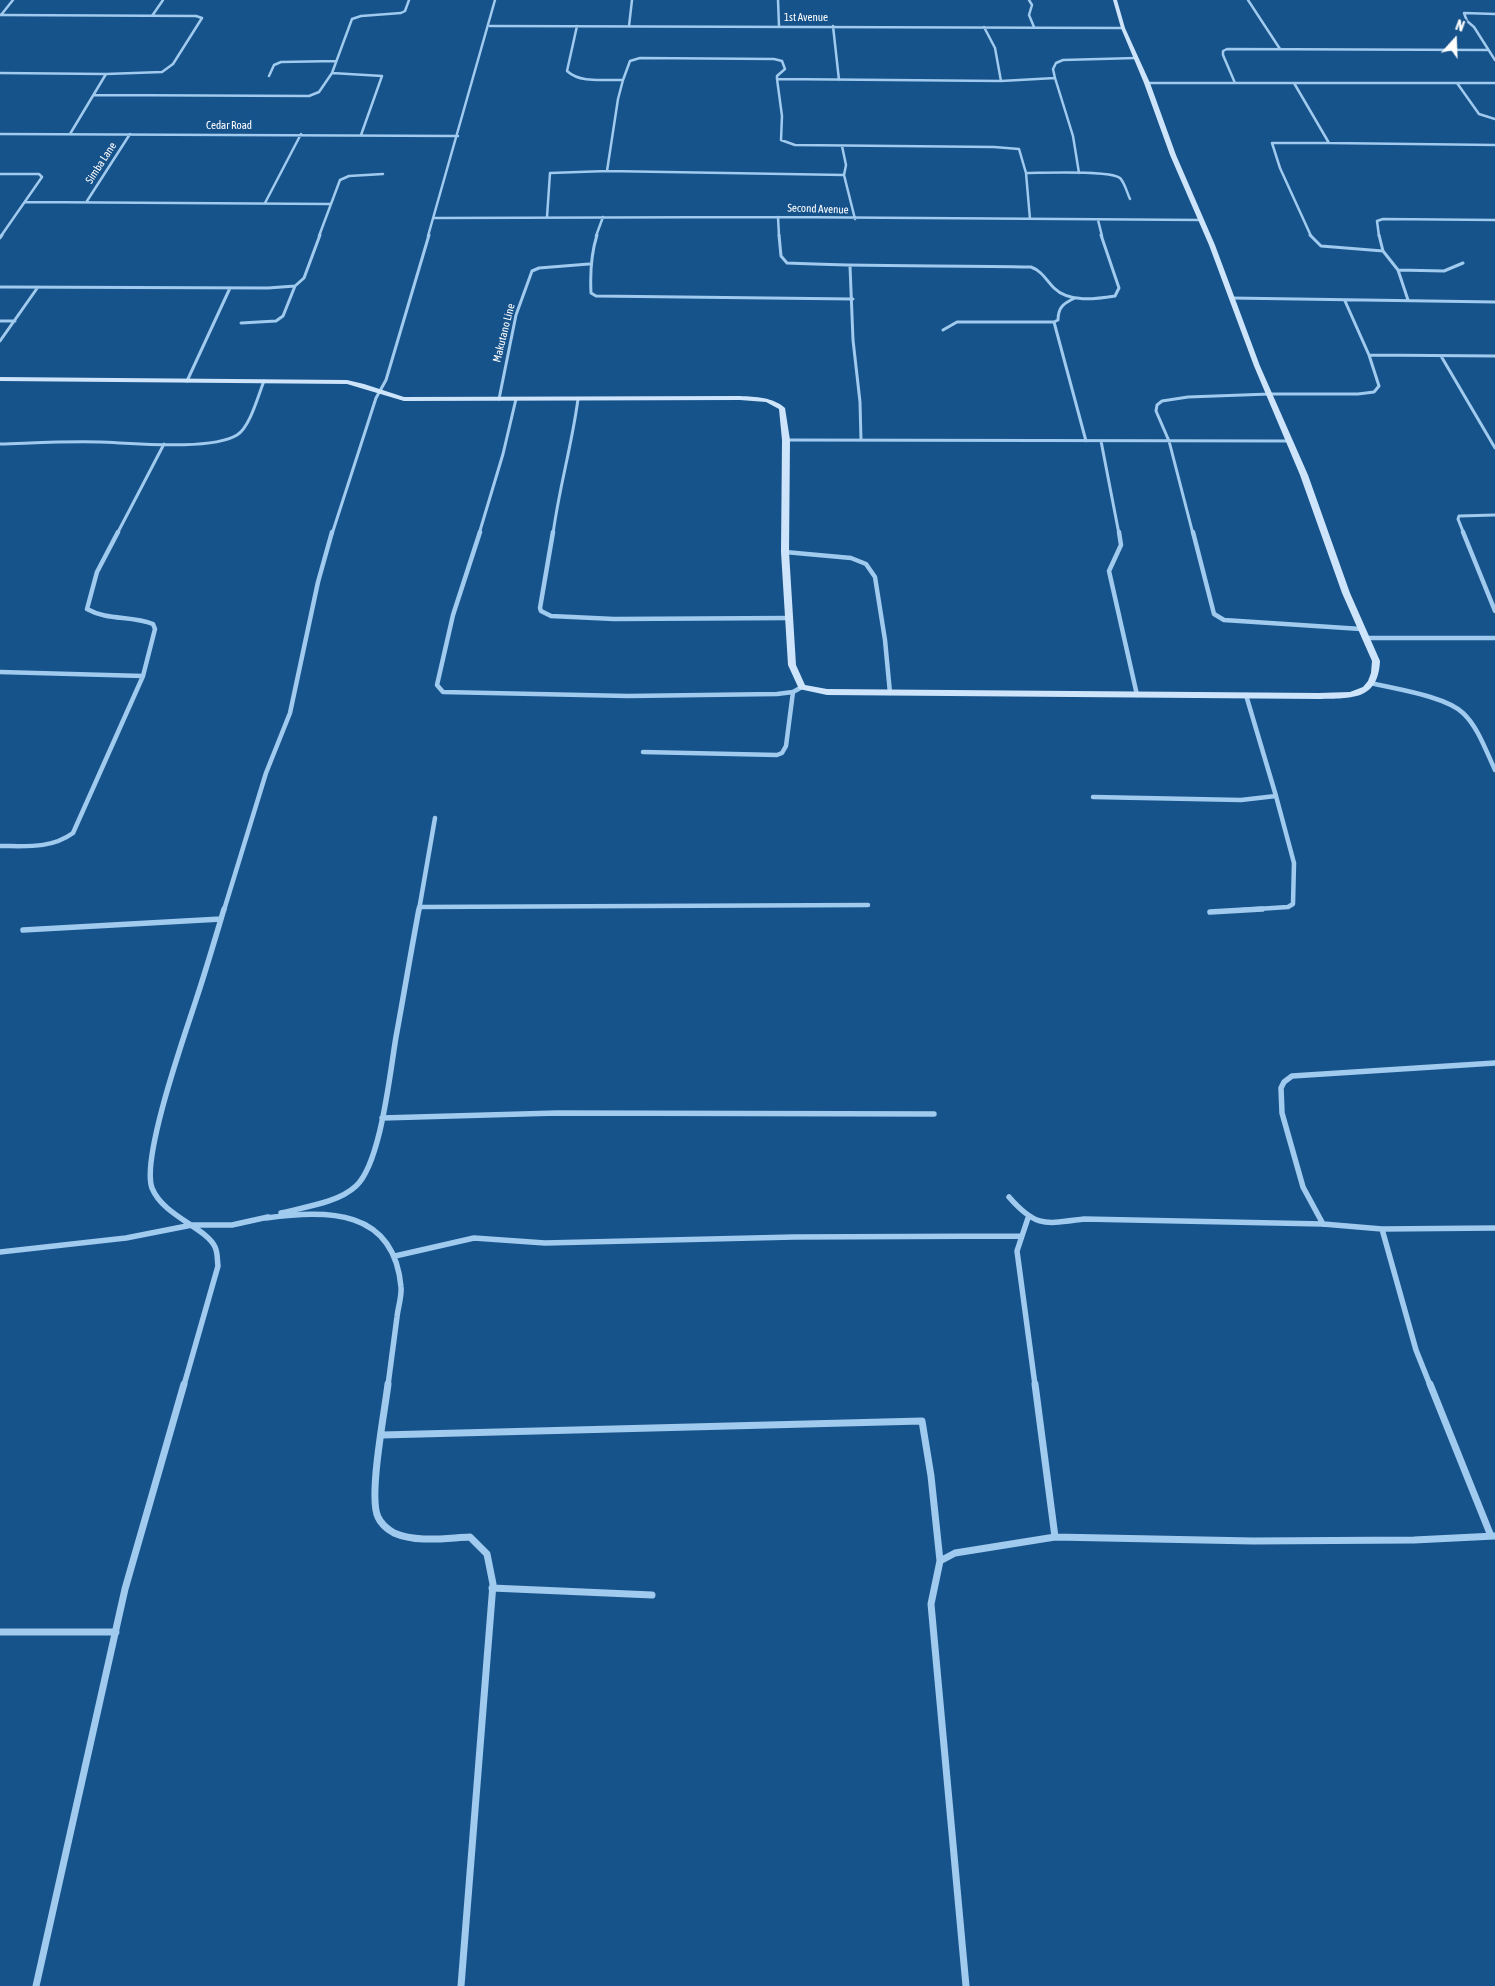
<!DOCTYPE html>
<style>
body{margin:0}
#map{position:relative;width:1495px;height:1986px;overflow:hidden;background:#17538b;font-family:"Asap Condensed",sans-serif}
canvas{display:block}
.north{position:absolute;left:1430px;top:15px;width:50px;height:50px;-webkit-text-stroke:4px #17538b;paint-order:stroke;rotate:20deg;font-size:14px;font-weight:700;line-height:20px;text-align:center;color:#fff}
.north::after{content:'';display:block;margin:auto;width:18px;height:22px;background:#fff;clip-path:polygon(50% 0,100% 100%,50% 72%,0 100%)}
</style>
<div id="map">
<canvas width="1495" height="1986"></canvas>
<div class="north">N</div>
</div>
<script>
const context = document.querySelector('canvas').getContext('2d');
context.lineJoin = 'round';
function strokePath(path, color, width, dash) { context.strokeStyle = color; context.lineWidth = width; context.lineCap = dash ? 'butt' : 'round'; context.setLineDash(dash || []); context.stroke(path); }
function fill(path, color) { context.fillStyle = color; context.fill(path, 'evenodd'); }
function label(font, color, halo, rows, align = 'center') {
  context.font = font + ' "Asap Condensed",sans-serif'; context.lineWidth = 4; context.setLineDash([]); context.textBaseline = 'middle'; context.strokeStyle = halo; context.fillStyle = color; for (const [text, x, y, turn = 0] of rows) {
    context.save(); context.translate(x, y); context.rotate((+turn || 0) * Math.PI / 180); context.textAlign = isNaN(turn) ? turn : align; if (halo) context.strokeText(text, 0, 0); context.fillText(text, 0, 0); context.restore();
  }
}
const streetFar4 = new Path2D(`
 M 778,0 L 779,26
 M 1029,0 L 1032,5 L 1029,15 L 1034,27
 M 1248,0 L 1280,49
 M 1495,14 L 1464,13 L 1467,21 L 1474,27 L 1495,60
 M 0,15 L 196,16 L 202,18 L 173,64 L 162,72 L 106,74 L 0,73
 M 1,15 L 13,0
 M 152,16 L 163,0
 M 490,26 L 1123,28
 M 577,26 L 567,71 C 581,84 605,79 623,80 L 630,61 L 640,58 L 774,59 L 782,61 L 785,69 L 777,76 L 777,79 L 1001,81 L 1055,78 L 1053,69 L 1056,63 L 1063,60 L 1136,58
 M 629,26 L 632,0
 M 833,26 L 839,80
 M 984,27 L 995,48 L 1001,81
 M 269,76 L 274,65 L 281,62 L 336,61
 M 1055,78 L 1073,136 L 1079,173
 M 777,79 L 782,116 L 781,140 L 795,145 L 994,147 L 1019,149 L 1026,173 L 1030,219
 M 1147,83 L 1495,83
 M 1235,83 L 1223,55 L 1223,51 L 1227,49 L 1488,50
 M 1294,83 L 1329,143 L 1495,145
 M 1457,83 L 1479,114 L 1495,119
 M 94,95 L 309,96 L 319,92 L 332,73
 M 0,134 L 458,136
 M 70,134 L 106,74
 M 361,135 L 382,76 L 332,73 L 352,19 L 361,16 L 401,13 L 405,11 L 409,0
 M 842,146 L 846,165 L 844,175
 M 607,171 L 618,99 L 623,80
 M 1026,173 C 1042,173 1110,170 1120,178 C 1125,183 1127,193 1130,199
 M 0,174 L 39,174 L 42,177 L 1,236
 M 87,201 L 130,134
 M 25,202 L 330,204
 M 265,203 L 301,134
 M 547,217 L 550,173 L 607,171 L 844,175 L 855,219
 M 778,217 L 779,236
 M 434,218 L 778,217 L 1202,220
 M 1098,220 L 1102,236
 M 319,236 L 340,180 L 349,176 L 383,174
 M 428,236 L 495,0
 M 596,236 L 603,217
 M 1311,236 L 1280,168 L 1272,143 L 1329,143
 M 1379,236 L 1377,221 L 1383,219 L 1495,220`);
const streetFar3 = new Path2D(`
 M 597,235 C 591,254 590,273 591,293 L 596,296 L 853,299
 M 779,235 L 781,256 L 787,263 C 868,267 950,265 1031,267 C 1042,271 1046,280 1054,288 C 1069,303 1096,299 1115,296 L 1119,288 L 1101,235
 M 1310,235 L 1321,246 L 1383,251
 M 1379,235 L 1383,251 L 1398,270 L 1408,300
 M 0,238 L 2,235
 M 850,266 L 853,340 L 860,402 L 861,440
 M 1398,270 L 1444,271 L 1463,263
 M 0,287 L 268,288 L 295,286
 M 1231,298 L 1495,302
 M 1345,301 L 1369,355 L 1495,356
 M 0,321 L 15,321
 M 1054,322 L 1086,441
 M 241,323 L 276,321 L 283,316 L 295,286 L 304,278 L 320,235
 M 943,330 L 957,322 L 1054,322 L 1058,320 C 1058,307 1064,303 1075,298
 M 0,341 L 38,287
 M 1441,356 L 1495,448
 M 187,381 L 230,288
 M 499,399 L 516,315 L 532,271 L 539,268 L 589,264
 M 786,440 L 1290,441
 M 1101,441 L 1119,534
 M 0,444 C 33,443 67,441 100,442 C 131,443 211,451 237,435 C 250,427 258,396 264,381
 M 117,534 L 164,444
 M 332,534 L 376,398 L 386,380 L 429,235
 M 479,534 L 503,454 L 516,399
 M 553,534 C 559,488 572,445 578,399
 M 1193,534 L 1169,441 L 1156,411 L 1157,405 L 1162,401 L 1188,397 L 1270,394 L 1358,394 L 1374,392 L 1379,386 L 1369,355
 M 1464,534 L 1458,519 L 1459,516 L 1495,515`);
const streetFar2 = new Path2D(`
 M 480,532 L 453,615 L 437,685 L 443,692 L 628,696 L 777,694 L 793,692 L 802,687
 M 553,532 L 540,608 L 541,611 L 551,616 L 614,619 L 789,618
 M 1119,532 L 1121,545 L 1109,571 L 1137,695
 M 1193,532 L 1214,614 L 1224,620 L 1361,629
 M 1463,532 L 1495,611
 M 785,552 L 851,558 L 866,564 L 875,577 L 885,640 L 890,693
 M 1365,638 L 1495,638
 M 0,672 L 143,676
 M 1371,683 C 1395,689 1445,696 1463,713 C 1478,727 1486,751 1495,770
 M 643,752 L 777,755 L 782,753 L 786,746 L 793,692
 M 1093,797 L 1241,800 L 1276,796 L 1246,695
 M 0,846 C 26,846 51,849 73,833 L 143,676 L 155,629 L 153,624 C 131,615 108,621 87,609 L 97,572 L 118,532
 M 419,907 L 868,905
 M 224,910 L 266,773 L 290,713 L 318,582 L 332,532
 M 419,910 L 435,818
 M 1242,910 L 1288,907 L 1293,904 L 1294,863 L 1276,796`);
const streetFar1 = new Path2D(`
 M 1210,912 L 1262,909
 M 23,930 L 221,919
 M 382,1118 L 557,1113 L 934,1114
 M 1009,1197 C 1036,1228 1045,1224 1084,1219 L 1323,1224 L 1382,1229 L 1495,1228
 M 281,1213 C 304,1207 338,1203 356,1186 C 381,1163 390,1072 396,1037 C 404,994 411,951 419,909
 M 266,1218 C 327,1210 394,1208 401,1287 C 402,1296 398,1307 397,1317 C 394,1340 391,1363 388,1385
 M 1028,1218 L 1017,1251 L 1035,1385
 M 1323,1224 L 1303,1187 L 1282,1113 L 1281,1088 L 1284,1082 L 1292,1076 L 1495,1063
 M 1382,1229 L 1416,1350 L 1430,1385
 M 0,1252 L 126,1238 L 192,1225 L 232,1225 L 268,1217
 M 395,1256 L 474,1238 L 545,1243 L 794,1237 L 1021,1236
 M 184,1385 L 218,1266 C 217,1260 218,1253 215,1247 C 207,1228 163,1216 152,1188 C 141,1158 185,1034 196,1000 C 206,970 215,939 224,909`);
const street = new Path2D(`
 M 388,1384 C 385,1410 368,1497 378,1517 C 381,1524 387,1529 394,1533 C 417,1543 446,1538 470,1537 L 487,1554 L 493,1584 L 461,1986
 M 1035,1384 L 1055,1537
 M 1430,1384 L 1491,1536
 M 382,1435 L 922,1421 L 931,1476 L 940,1561 L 931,1604 L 966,1986
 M 940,1561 L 955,1553 L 1055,1537 L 1253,1541 L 1414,1540 L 1495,1536
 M 492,1588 L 652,1595
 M 0,1632 L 116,1632
 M 36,1986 L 125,1589 L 184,1384`);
const secondary = new Path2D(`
 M 1113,0 L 1117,0 L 1125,28 L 1150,83 L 1176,155 L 1215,245 L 1260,366 L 1308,475 L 1350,593 L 1380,661 C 1378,701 1351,698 1319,699 L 827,695 L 799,689 L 788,665 L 781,552 L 782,440 L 779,409 L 766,402 L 740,400 L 404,401 L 347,384 L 0,381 L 0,377 L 347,380 L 364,384 L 404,397 L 740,396 C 756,397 773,397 785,408 L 790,440 L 789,552 L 796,665 L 805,685 L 827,689 L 1319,693 L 1350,692 L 1363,687 L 1368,681 L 1371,673 L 1372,661 L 1342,593 L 1300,475 L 1254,366 L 1209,245 L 1170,155 L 1144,83 L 1121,28 Z`);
const farStreetnames = [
 ["1st Avenue",806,18],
 ["Cedar Road",229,126],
 ["Simba Lane",101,163,-57],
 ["Second Avenue",818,209,2],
 ["Makutano Line",504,333,-76]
];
strokePath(streetFar4, '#a0caee', 2.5);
strokePath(streetFar3, '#a0caee', 3);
strokePath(streetFar2, '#a0caee', 4.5);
strokePath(streetFar1, '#a0caee', 5.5);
strokePath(street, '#a0caee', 7);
fill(secondary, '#cee4fa');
label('11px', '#fff', '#17538b', farStreetnames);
</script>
